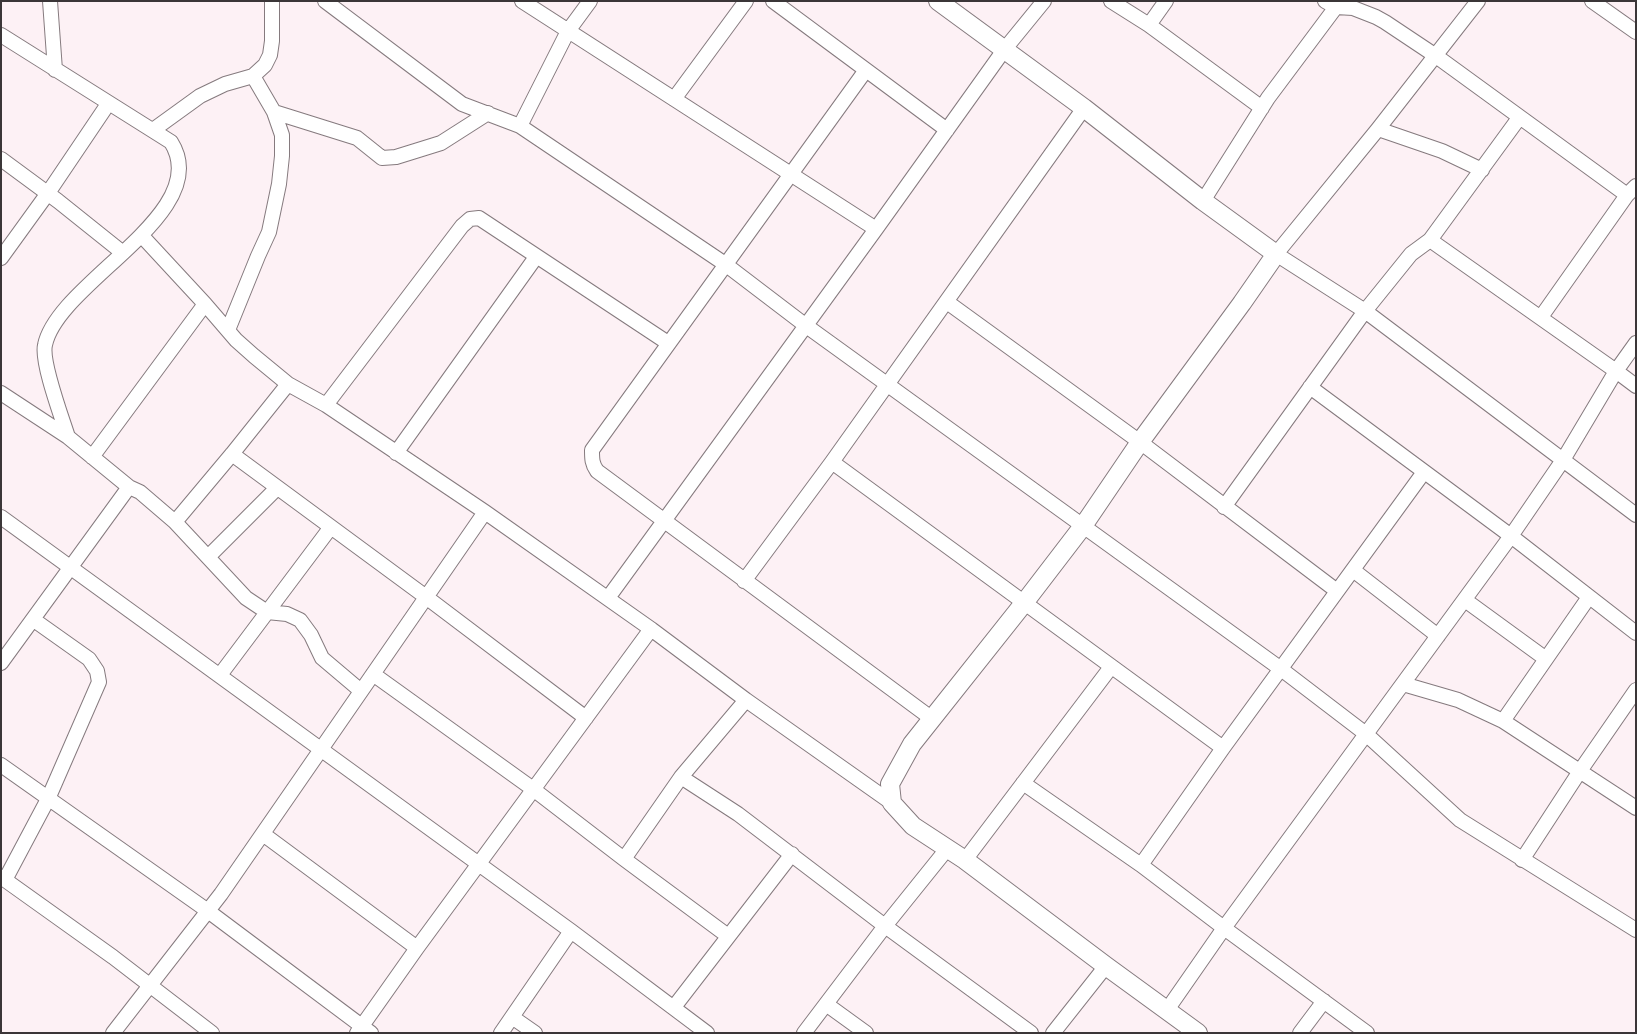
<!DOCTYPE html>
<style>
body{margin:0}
#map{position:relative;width:1637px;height:1034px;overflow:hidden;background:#fdf1f5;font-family:"Source Sans 3",sans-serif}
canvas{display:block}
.frame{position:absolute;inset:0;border:2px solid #3b3638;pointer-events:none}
</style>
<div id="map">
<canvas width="1637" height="1034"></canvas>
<div class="frame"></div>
</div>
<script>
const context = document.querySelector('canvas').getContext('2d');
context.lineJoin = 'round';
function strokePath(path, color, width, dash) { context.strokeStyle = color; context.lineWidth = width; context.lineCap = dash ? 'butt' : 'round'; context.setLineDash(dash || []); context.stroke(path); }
const minor = new Path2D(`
 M 50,1 L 55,70
 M 325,1 L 462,104 L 520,126 L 725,264 L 805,325 L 1281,669 L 1366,734 L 1460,820 L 1636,930
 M 522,1 L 876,229
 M 773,1 L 947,130
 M 1111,1 L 1149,25 L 1262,108
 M 1325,1 L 1336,7
 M 1478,1 L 1378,129 L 1276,254 L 1365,311 L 1636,515
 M 1592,1 L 1636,32
 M 1149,25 L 1166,1
 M 1,35 L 171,142 C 216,213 58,282 45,345 C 41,362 62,418 68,437
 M 866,70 L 592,450 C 592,459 592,464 597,471 L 931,718
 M 674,99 L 746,1
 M 274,112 L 357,138 L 382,158 L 396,157 L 441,143 L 488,113
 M 520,126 L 568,31 L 590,1
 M 1378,129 L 1442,151 L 1482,170
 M 153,130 L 200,96 L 225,84 L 253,76 L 265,65 L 270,55 L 272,41 L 272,1
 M 1,159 L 58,201 L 123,253
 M 1203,201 L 1268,98 L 1336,7 L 1353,8 L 1376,17 L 1385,22 L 1436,56 L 1627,195
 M 142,236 L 205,304 L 236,340 L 254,356 L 288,384 L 326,405 L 485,512 L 651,629 L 746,700 L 892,803
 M 1430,240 L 1616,371 L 1636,343
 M 1,258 L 48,193 L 108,104
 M 947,302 L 1140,442 L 1337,591
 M 1541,317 L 1627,195 L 1636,186
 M 228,330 L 258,256 L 269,232 L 279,184 L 282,156 L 282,135 L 274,112 L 253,76
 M 1310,387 L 1511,536 L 1636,633
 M 1,393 L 68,437 L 129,487 L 140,492 L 175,522 L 246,598 L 267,612 L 287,614 L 300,620 L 311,635 L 322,658 L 361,691
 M 326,405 L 462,226 L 470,219 L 479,218 L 668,343
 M 396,453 L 536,257
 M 232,454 L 426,597 L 586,718
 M 92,457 L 205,304
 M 832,462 L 1223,748
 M 1224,507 L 1365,311 L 1411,254 L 1430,240 L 1519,118
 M 1,517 L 571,931 L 707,1033
 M 175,522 L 232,454 L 288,384
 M 209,556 L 277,488
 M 1353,570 L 1438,636
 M 744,581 L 832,462 L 1084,108
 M 608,598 L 876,229 L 1004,50 L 1044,1
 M 1465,600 L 1546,659
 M 1,663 L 129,487
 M 373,674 L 533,789 L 624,859 L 728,936
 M 220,675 L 331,527
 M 1403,684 L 1458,700 L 1503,721 L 1636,808
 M 1503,721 L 1589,597
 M 1,765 L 208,911 L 371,1033
 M 681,777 L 738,814 L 885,926 L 1031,1033
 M 1023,783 L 1141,865 L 1224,928 L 1367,1033
 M 263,834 L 417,948
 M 624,859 L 681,777 L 746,700
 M 965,860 L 1111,667
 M 1522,860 L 1580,771 L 1636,690
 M 1141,865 L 1223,748 L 1424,472
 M 1,877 L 113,957 L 212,1033
 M 5,880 L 48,799 L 99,682 L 97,671 L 89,659 L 34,620
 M 826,1004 L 866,1033
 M 674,1007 L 792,854
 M 1167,1010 L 1224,928 L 1511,536 L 1563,460 L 1616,371 L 1636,386
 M 512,1017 L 535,1033
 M 113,1033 L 221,894 L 485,512
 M 357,1033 L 417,948 L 651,629
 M 501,1033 L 571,931
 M 804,1033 L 885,926 L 947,849
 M 1053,1033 L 1106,966
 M 1300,1033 L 1324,1001`);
const tertiary = new Path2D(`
 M 938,1 L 1084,108 L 1203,201 L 1276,254 L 1242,303 L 1140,442 L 1083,526 L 1024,603 L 912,744 L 890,784 L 892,803 L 913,826 L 965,860 L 1106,966 L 1198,1033`);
strokePath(minor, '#857a7e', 16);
strokePath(tertiary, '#857a7e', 20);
strokePath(minor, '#fff', 14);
strokePath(tertiary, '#fff', 18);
</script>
